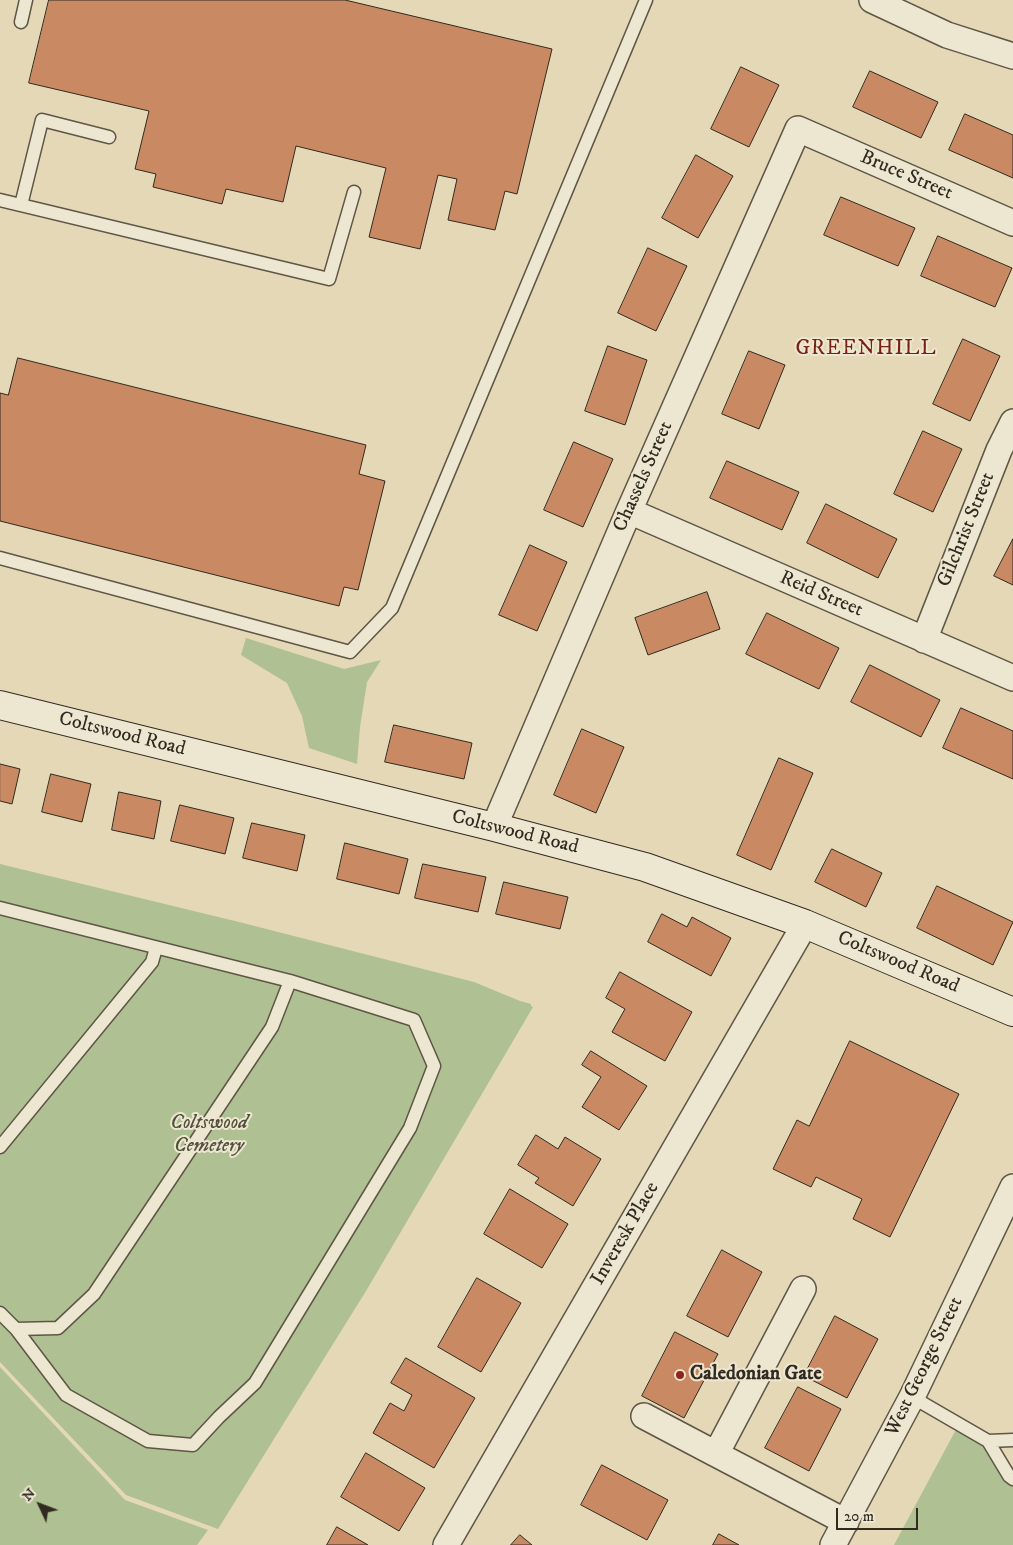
<!DOCTYPE html>
<style>
body{margin:0}
#map{position:relative;width:1013px;height:1545px;overflow:hidden;background:#e4d8b6;font-family:"IM FELL DW Pica",serif}
canvas{display:block}
.north{position:absolute;left:15px;top:1480px;width:50px;height:50px;-webkit-text-stroke:4px #ede6d0;paint-order:stroke;rotate:313deg;font-size:14px;font-weight:700;line-height:20px;text-align:center;color:#322a20}
.north::after{content:'';display:block;margin:auto;width:18px;height:22px;background:#322a20;clip-path:polygon(50% 0,100% 100%,50% 72%,0 100%)}
.scale{position:absolute;left:836px;top:1508px;width:82px;height:22px;box-sizing:border-box;border:2px solid #322a20;border-top:0;padding-left:6px;font-size:15px;line-height:18px;white-space:nowrap;color:#322a20;-webkit-text-stroke:4px #ede6d0;paint-order:stroke}
</style>
<div id="map">
<canvas width="1013" height="1545"></canvas>
<div class="north">N</div>
<div class="scale">20 m</div>
</div>
<script>
const context = document.querySelector('canvas').getContext('2d');
context.lineJoin = 'round';
function fill(path, color) { context.fillStyle = color; context.fill(path, 'evenodd'); }
function strokePath(path, color, width, dash) { context.strokeStyle = color; context.lineWidth = width; context.lineCap = dash ? 'butt' : 'round'; context.setLineDash(dash || []); context.stroke(path); }
function label(font, color, halo, rows, align = 'center') {
  context.font = font + ' "IM FELL DW Pica",serif'; context.lineWidth = 4; context.setLineDash([]); context.textBaseline = 'middle'; context.strokeStyle = halo; context.fillStyle = color; for (const [text, x, y, turn = 0] of rows) {
    context.save(); context.translate(x, y); context.rotate((+turn || 0) * Math.PI / 180); context.textAlign = isNaN(turn) ? turn : align; if (halo) context.strokeText(text, 0, 0); context.fillText(text, 0, 0); context.restore();
  }
}
const green = new Path2D(`
 M 246,638 L 344,669 L 381,660 L 367,682 L 360,727 L 357,764 L 309,748 L 302,716 L 287,683 L 241,655 Z
 M 0,864 L 239,922 L 474,982 L 520,1001 L 531,1004 L 531,1006 L 533,1007 L 366,1291 L 218,1529 L 126,1495 L 0,1362 Z
 M 0,1367 L 125,1500 L 208,1530 L 197,1545 L 0,1545 Z
 M 959,1424 L 988,1441 L 1009,1476 L 1013,1469 L 1013,1545 L 894,1545 Z`);
const building = new Path2D(`
 M 49,0 L 345,0 L 552,49 L 517,194 L 505,191 L 495,230 L 448,220 L 457,179 L 438,175 L 420,249 L 369,237 L 386,168 L 296,146 L 283,202 L 226,189 L 222,204 L 153,187 L 156,174 L 135,169 L 149,111 L 29,83 Z
 M 741,67 L 779,85 L 749,147 L 711,129 Z
 M 870,71 L 938,102 L 921,138 L 853,107 Z
 M 965,114 L 1013,135 L 1013,178 L 949,150 Z
 M 696,155 L 733,176 L 698,238 L 662,218 Z
 M 841,197 L 915,228 L 898,266 L 824,235 Z
 M 938,236 L 1012,268 L 995,307 L 921,276 Z
 M 648,248 L 687,266 L 656,331 L 618,313 Z
 M 963,339 L 1000,356 L 970,421 L 933,404 Z
 M 608,346 L 647,360 L 625,425 L 585,411 Z
 M 749,351 L 785,365 L 759,429 L 722,414 Z
 M 18,358 L 366,445 L 359,474 L 385,481 L 358,590 L 344,587 L 339,606 L 0,521 L 0,393 L 8,395 Z
 M 923,431 L 962,449 L 933,512 L 894,494 Z
 M 574,442 L 613,459 L 583,527 L 544,510 Z
 M 727,461 L 799,492 L 782,530 L 710,498 Z
 M 826,504 L 897,539 L 878,578 L 807,543 Z
 M 1013,539 L 1013,585 L 994,576 Z
 M 530,545 L 567,562 L 537,631 L 499,615 Z
 M 707,592 L 720,629 L 648,655 L 635,618 Z
 M 767,613 L 839,648 L 819,689 L 746,654 Z
 M 870,665 L 940,700 L 921,737 L 851,702 Z
 M 961,708 L 1013,731 L 1013,779 L 943,748 Z
 M 394,725 L 472,743 L 464,779 L 385,762 Z
 M 582,729 L 624,747 L 596,813 L 554,795 Z
 M 779,758 L 813,773 L 771,870 L 737,855 Z
 M 0,764 L 20,769 L 12,804 L 0,801 Z
 M 51,774 L 91,784 L 82,822 L 42,812 Z
 M 119,792 L 161,801 L 154,839 L 112,830 Z
 M 180,805 L 234,818 L 225,854 L 171,841 Z
 M 252,823 L 305,835 L 297,871 L 243,858 Z
 M 345,843 L 408,859 L 399,894 L 337,879 Z
 M 832,849 L 882,873 L 866,907 L 815,882 Z
 M 423,864 L 486,877 L 478,912 L 415,898 Z
 M 504,882 L 568,897 L 560,929 L 496,914 Z
 M 937,886 L 1013,922 L 993,965 L 917,928 Z
 M 662,914 L 687,927 L 692,917 L 731,938 L 711,976 L 648,942 Z
 M 620,972 L 692,1012 L 665,1061 L 612,1032 L 625,1009 L 606,998 Z
 M 850,1041 L 959,1094 L 890,1237 L 853,1219 L 862,1199 L 816,1177 L 811,1187 L 773,1169 L 797,1120 L 809,1126 Z
 M 591,1051 L 647,1086 L 619,1130 L 582,1107 L 601,1077 L 582,1065 Z
 M 536,1135 L 558,1149 L 565,1137 L 601,1159 L 573,1206 L 535,1183 L 539,1178 L 518,1165 Z
 M 510,1189 L 568,1224 L 542,1268 L 484,1234 Z
 M 722,1250 L 762,1272 L 728,1337 L 687,1316 Z
 M 477,1278 L 521,1303 L 481,1372 L 438,1347 Z
 M 835,1316 L 878,1339 L 847,1398 L 804,1376 Z
 M 675,1332 L 718,1354 L 684,1418 L 642,1396 Z
 M 406,1358 L 475,1398 L 434,1468 L 373,1433 L 390,1403 L 404,1411 L 412,1395 L 391,1383 Z
 M 798,1387 L 841,1409 L 809,1471 L 765,1448 Z
 M 366,1453 L 425,1488 L 399,1531 L 341,1497 Z
 M 602,1465 L 668,1500 L 647,1540 L 581,1505 Z
 M 337,1527 L 368,1545 L 327,1545 Z
 M 719,1534 L 739,1545 L 713,1545 Z
 M 520,1535 L 532,1545 L 511,1545 Z`);
const lane = new Path2D(`
 M 21,22 L 26,0
 M 0,200 L 329,279 L 354,192
 M 21,205 L 42,120 L 109,137
 M 0,558 L 350,652 L 392,608 L 646,0
 M 0,908 L 290,981 L 272,1027 L 94,1294 L 58,1328 L 16,1329 L 0,1313
 M 0,1147 L 152,962 L 156,948
 M 16,1329 L 66,1395 L 148,1441 L 193,1445 L 219,1417 L 255,1383 L 410,1128 L 434,1066 L 414,1020 L 290,981
 M 912,1397 L 988,1441 L 1009,1476 L 1013,1479
 M 988,1441 L 1013,1440`);
const street = new Path2D(`
 M 872,0 L 947,35 L 1013,56
 M 629,511 L 1013,678
 M 924,640 L 999,450 L 1013,422
 M 494,827 L 629,511 L 798,129 L 1013,223
 M 803,1289 L 716,1454 L 846,1522
 M 644,1416 L 716,1454
 M 446,1545 L 805,924
 M 833,1545 L 912,1397 L 1013,1187`);
const secondary = new Path2D(`
 M 0,705 L 494,827 L 645,867 L 805,924 L 1013,1012`);
const markers = [
 [680,1375,5,"#8f2418"]
];
const streetNames = [
 ["Bruce Street",906,176,23],
 ["Chassels Street",644,477,-66],
 ["Gilchrist Street",967,530,-68],
 ["Reid Street",821,595,23],
 ["Coltswood Road",122,735,14],
 ["Coltswood Road",515,833,14],
 ["Coltswood Road",898,963,23],
 ["Inveresk Place",626,1234,-60],
 ["West George Street",925,1367,-64]
];
const parkNames = [
 ["Coltswood",209,1124],
 ["Cemetery",209,1147]
];
const poiNames = [
 ["Caledonian Gate",690,1375]
];
const neighbourhoodNames = [
 ["GREENHILL",866,350]
];
fill(green, '#afc092');
fill(building, '#c98963');
strokePath(building, '#322a20', 1);
strokePath(lane, '#5e5646', 15);
strokePath(street, '#5e5646', 28);
strokePath(secondary, '#322a20', 30);
strokePath(lane, '#ede6d0', 12);
strokePath(street, '#ede6d0', 25);
strokePath(secondary, '#ede6d0', 28);
for (const [x, y, r, color] of markers) { const dot = new Path2D(); dot.arc(x, y, r, 0, 2 * Math.PI); context.fillStyle = color; context.fill(dot); strokePath(dot, '#ede6d0', 2); }
label('20px', '#322a20', '#ede6d0', streetNames);
label('italic 20px', '#51503c', '#ede6d0', parkNames);
label('bold 20px', '#322a20', '#ede6d0', poiNames, 'left');
context.letterSpacing = '1px';
label('21px', '#7a1f14', '#ede6d0', neighbourhoodNames);
context.letterSpacing = '0px';
</script>
